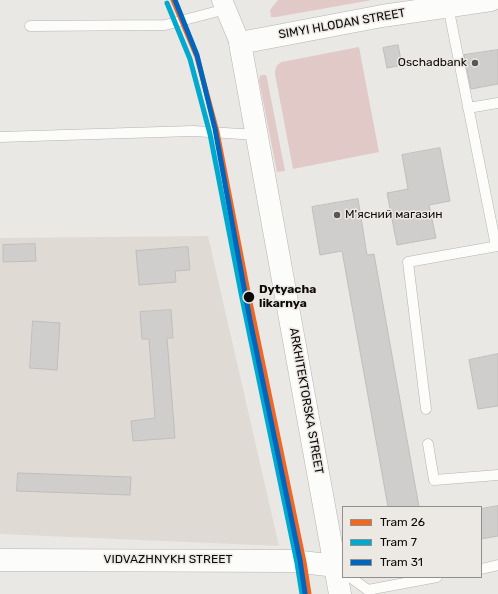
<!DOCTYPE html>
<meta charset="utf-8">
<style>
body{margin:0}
#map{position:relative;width:498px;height:594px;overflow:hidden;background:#eae8e5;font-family:Rubik,sans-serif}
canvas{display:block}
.legend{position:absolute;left:342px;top:506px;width:140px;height:72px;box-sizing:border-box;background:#ece8e3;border:1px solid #92908c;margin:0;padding:5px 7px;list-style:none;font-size:12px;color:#0c0b0a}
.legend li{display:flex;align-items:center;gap:8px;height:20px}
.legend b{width:20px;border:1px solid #92908c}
</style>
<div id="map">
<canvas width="498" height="594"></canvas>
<ul class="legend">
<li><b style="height:5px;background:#f26522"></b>Tram 26</li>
<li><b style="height:5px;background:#00a9ce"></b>Tram 7</li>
<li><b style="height:5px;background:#0065bd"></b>Tram 31</li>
</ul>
</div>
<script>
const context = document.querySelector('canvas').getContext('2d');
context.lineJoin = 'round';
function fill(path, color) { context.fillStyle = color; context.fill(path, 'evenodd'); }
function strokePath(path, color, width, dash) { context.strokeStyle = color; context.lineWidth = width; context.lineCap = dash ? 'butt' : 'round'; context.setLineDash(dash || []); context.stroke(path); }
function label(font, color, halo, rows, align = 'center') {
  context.font = font + ' Rubik,sans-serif'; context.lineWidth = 3; context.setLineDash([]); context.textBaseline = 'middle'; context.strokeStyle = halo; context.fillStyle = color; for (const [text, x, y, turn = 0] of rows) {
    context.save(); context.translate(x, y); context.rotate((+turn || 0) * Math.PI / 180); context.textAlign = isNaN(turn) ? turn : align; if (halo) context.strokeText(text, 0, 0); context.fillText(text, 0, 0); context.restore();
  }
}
const built = new Path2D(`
 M 208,236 L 279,546 L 0,534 L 0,238 Z`);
const green = new Path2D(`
 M 278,0 L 372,0 L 276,17 L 271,17 L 270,10 Z
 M 359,47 L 379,152 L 293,169 L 275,74 C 275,68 277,64 282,62 Z
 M 262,75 L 266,75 L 267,78 L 285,171 L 277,172 L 259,80 L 260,76 Z`);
const building = new Path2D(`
 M 398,45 L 402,65 L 387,68 L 383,48 Z
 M 498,50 L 498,84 L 471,89 L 464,55 Z
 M 440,148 L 450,201 L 429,205 L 436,238 L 397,245 L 387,193 L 408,189 L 402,155 Z
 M 358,199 L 367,255 L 374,254 L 419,507 L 388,507 L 342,251 L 320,255 L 312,207 Z
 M 35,244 L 36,261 L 3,262 L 3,245 Z
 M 188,247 L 190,270 L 175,271 L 176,282 L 139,285 L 136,251 Z
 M 171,310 L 173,338 L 167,338 L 175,438 L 133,441 L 131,421 L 155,418 L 149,339 L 142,339 L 140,312 Z
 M 33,321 L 60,323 L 57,370 L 30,368 Z
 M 498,354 L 498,406 L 478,409 L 469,360 Z
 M 18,473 L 131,477 L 130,495 L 17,491 Z
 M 498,506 L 498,536 L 481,539 L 481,509 Z`);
const service = new Path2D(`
 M 448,6 L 496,246
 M 30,26 L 165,25 L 226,9
 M 468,108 L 498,103
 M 0,137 L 193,131 L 257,135
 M 426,409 L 408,262 L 498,246
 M 428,444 L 434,480 L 498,475
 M 481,569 L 498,565
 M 350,577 L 368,590 L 437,577`);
const minor = new Path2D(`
 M 222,0 L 240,43`);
const tertiary = new Path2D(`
 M 0,560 L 293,561 L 336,566
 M 340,594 L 240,43 L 382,16 L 491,0`);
const tram1 = new Path2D(`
 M 173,0 L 197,57 L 217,132 L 249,297 L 304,562 L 309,594`);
const tram2 = new Path2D(`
 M 167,3 L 190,59 L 210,134 L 242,298 L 297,563 L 302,594`);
const tram3 = new Path2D(`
 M 175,0 L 197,55 L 215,129 L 250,320 L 300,560 L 305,593`);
const markers = [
 [475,63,4,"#5a5857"],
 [337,215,4,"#5a5857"],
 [249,297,6,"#0c0b0a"]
];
const streetNames = [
 ["SIMYI HLODAN STREET",342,24,-10],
 ["ARKHITEKTORSKA STREET",306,401,80],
 ["VIDVAZHNYKH STREET",168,560]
];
const poiNames = [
 ["Oschadbank",467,63],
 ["М'ясний магазин",345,215,"left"]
];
const stopNames = [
 ["Dytyacha",259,290],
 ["likarnya",259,304]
];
fill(built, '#e0dad4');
fill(green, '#e0c9c7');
fill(building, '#cfcecc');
strokePath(building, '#c0bebc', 1);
strokePath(service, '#b5b3b1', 11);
strokePath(minor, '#b5b3b1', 21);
strokePath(tertiary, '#b5b3b1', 23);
strokePath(service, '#fcfcfb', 10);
strokePath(minor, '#fcfcfb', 20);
strokePath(tertiary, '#fcfcfb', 22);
strokePath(tram1, '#f26522', 5);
strokePath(tram2, '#00a9ce', 5);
strokePath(tram3, '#0065bd', 5);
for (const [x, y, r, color] of markers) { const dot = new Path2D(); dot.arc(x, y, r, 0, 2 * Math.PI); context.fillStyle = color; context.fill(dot); strokePath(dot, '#ece8e3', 1.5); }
label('12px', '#0c0b0a', '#ece8e3', streetNames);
label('12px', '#0c0b0a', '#ece8e3', poiNames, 'right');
label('bold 12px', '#0c0b0a', '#ece8e3', stopNames, 'left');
</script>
